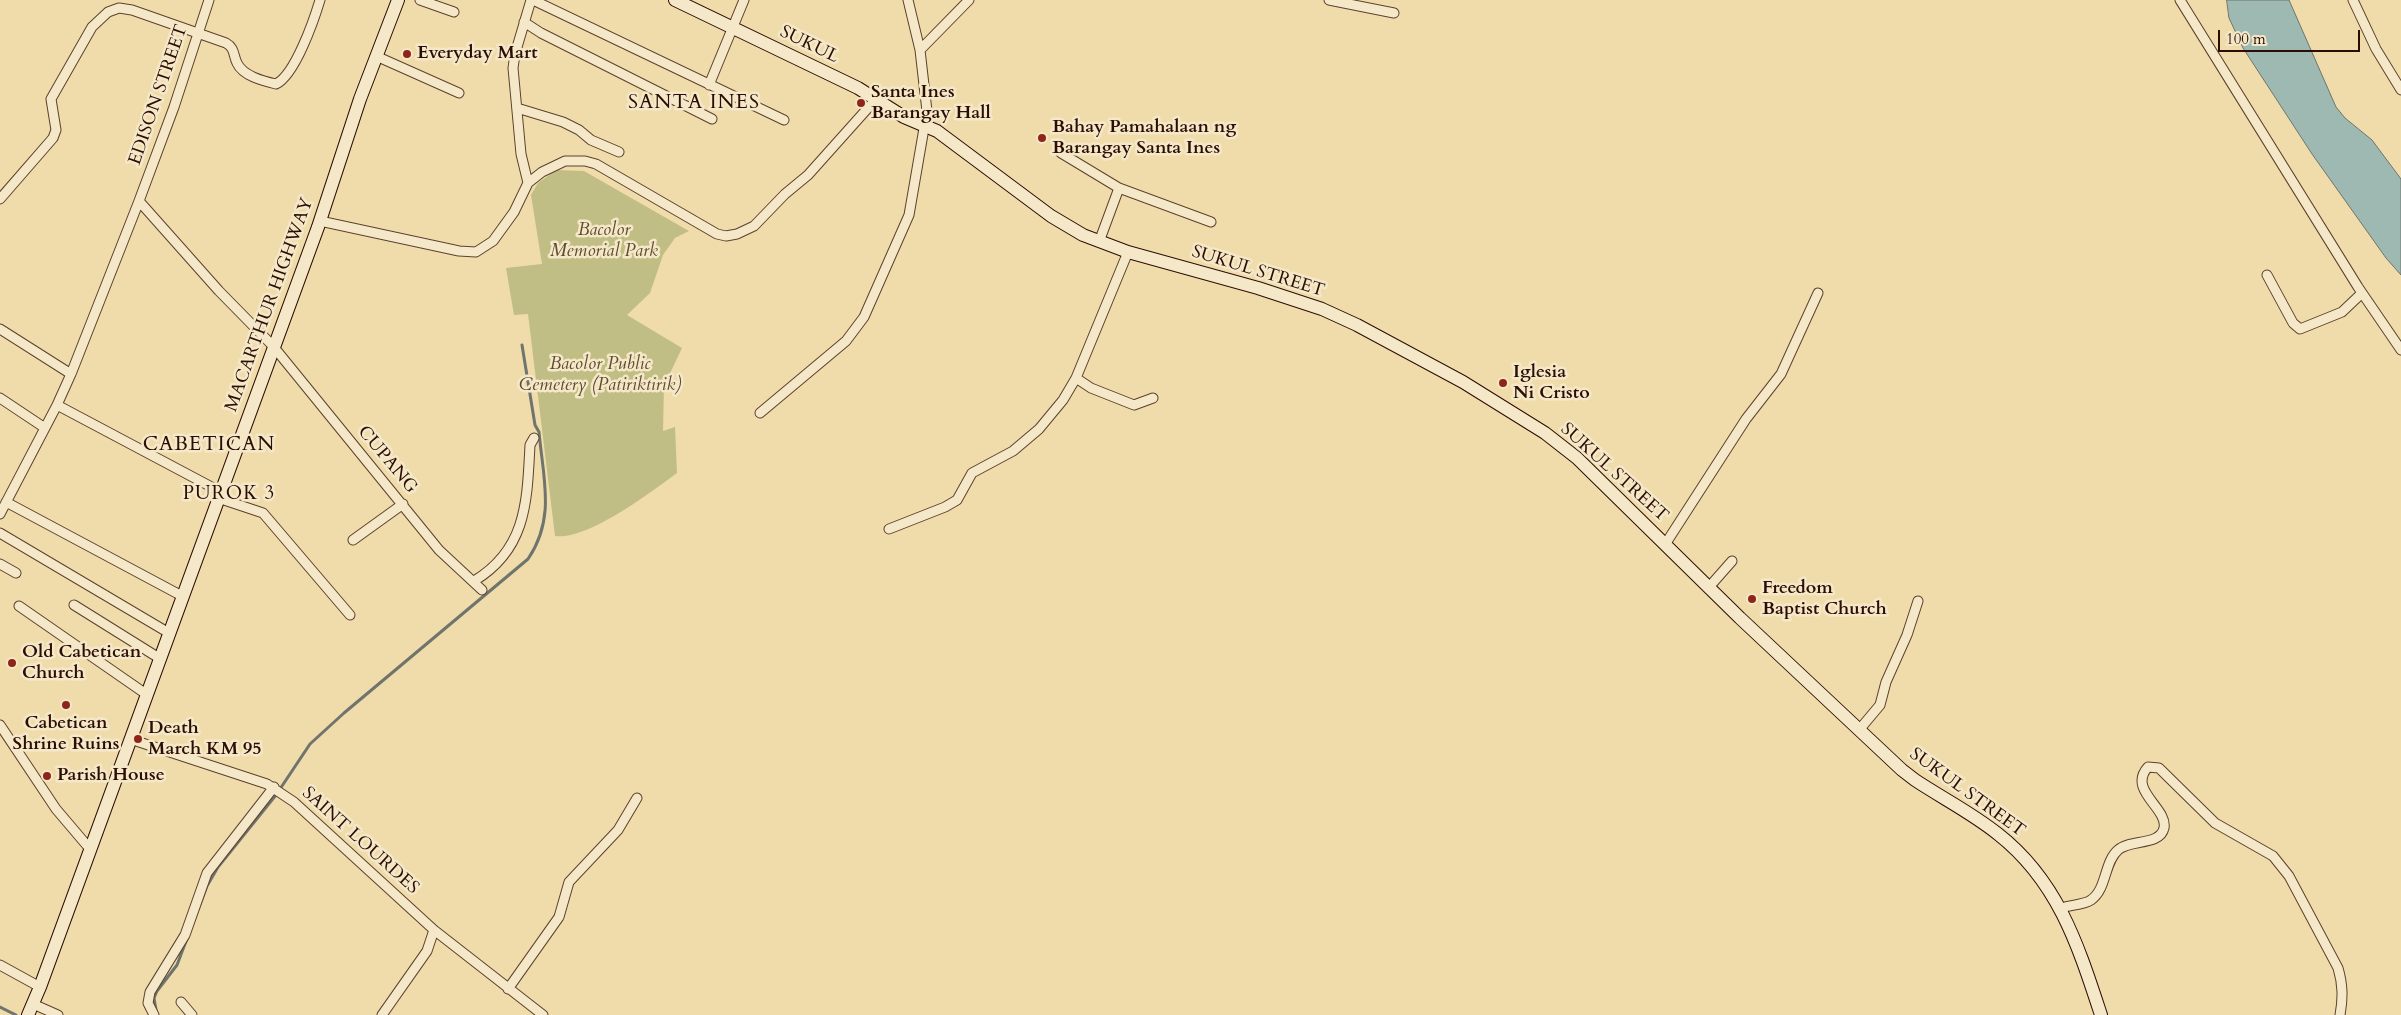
<!DOCTYPE html>
<style>
body{margin:0}
#map{position:relative;width:2401px;height:1015px;overflow:hidden;background:#f0dcab;font-family:Cardo,serif}
canvas{display:block}
.scale{position:absolute;left:2218px;top:30px;width:142px;height:22px;box-sizing:border-box;border:2px solid #2b0d03;border-top:0;padding-left:6px;font-size:15px;line-height:18px;white-space:nowrap;color:#2b0d03;-webkit-text-stroke:4px #f5e8c8;paint-order:stroke}
</style>
<div id="map">
<canvas width="2401" height="1015"></canvas>
<div class="scale">100 m</div>
</div>
<script>
const context = document.querySelector('canvas').getContext('2d');
context.lineJoin = 'round';
function fill(path, color) { context.fillStyle = color; context.fill(path, 'evenodd'); }
function strokePath(path, color, width, dash) { context.strokeStyle = color; context.lineWidth = width; context.lineCap = dash ? 'butt' : 'round'; context.setLineDash(dash || []); context.stroke(path); }
function label(font, color, halo, rows, align = 'center') {
  context.font = font + ' Cardo,serif'; context.lineWidth = 5; context.setLineDash([]); context.textBaseline = 'middle'; context.strokeStyle = halo; context.fillStyle = color; for (const [text, x, y, turn = 0] of rows) {
    context.save(); context.translate(x, y); context.rotate((+turn || 0) * Math.PI / 180); context.textAlign = isNaN(turn) ? turn : align; if (halo) context.strokeText(text, 0, 0); context.fillText(text, 0, 0); context.restore();
  }
}
const green = new Path2D(`
 M 556,170 L 584,171 L 689,231 L 675,238 L 663,255 L 650,293 L 627,315 L 682,348 L 664,386 L 663,431 L 675,427 L 677,473 C 651,492 587,541 555,536 L 528,314 L 514,315 L 506,268 L 542,264 L 531,195 L 538,183 Z`);
const water = new Path2D(`
 M 2227,0 L 2289,0 L 2336,107 L 2345,118 L 2372,140 L 2401,179 L 2401,275 L 2386,258 L 2312,154 L 2243,48 L 2229,18 Z`);
const stream = new Path2D(`
 M 0,1007 L 16,1015
 M 156,1010 L 154,998 L 157,991 L 177,965 L 207,886 L 218,867 L 276,795 L 310,744 L 344,713 L 528,559 C 556,518 543,478 539,432 L 535,425 L 522,345`);
const street = new Path2D(`
 M 420,0 L 454,12
 M 533,0 L 784,120
 M 1329,0 L 1394,13
 M 2180,0 L 2358,287 L 2401,350
 M 2353,0 L 2376,49 L 2401,90
 M 524,22 L 541,33 L 712,119
 M 920,50 L 969,0
 M 376,56 L 459,93
 M 709,85 L 744,0
 M 517,108 L 563,122 L 579,130 L 591,140 L 619,152
 M 1061,153 L 1119,188 L 1211,222
 M 528,183 L 521,154 L 513,68 L 515,54 L 531,0
 M 0,199 L 53,138 L 56,130 L 51,99 L 92,27 L 108,12 L 119,8 L 132,10 L 226,43 C 235,48 233,55 237,63 C 243,76 263,81 276,84 C 295,75 314,20 320,0
 M 139,201 L 219,291 L 273,346 L 439,550 L 482,590
 M 320,221 L 459,251 L 476,252 L 493,241 L 514,212 L 528,183 L 542,172 L 565,161 L 585,161 L 596,164 L 717,234 L 726,236 L 737,234 L 754,226 L 785,194 L 808,175 L 876,99
 M 1099,242 L 1119,188
 M 2267,275 L 2293,323 L 2300,329 L 2342,312 L 2362,293
 M 0,329 L 71,374
 M 1076,378 L 1091,388 L 1134,405 L 1153,398
 M 0,398 L 45,428
 M 57,405 L 221,492
 M 760,413 L 846,341 L 864,317 L 909,215 L 927,111 L 920,50 L 908,0
 M 218,498 L 263,513 L 350,615
 M 6,502 L 182,596
 M 0,514 L 57,405 L 71,374 L 139,201 L 174,107 L 209,0
 M 889,529 L 945,507 L 957,500 L 972,473 L 1013,451 L 1039,429 L 1063,400 L 1076,378 L 1128,252
 M 0,533 L 169,633
 M 353,540 L 403,504
 M 1666,543 L 1746,419 L 1781,374 L 1818,293
 M 0,564 L 16,573
 M 474,581 C 527,549 527,501 530,445 L 534,438
 M 1710,586 L 1732,561
 M 74,605 L 159,658
 M 19,606 L 146,694
 M 0,725 L 56,809 L 90,849
 M 1859,730 L 1880,705 L 1886,682 L 1907,635 L 1918,601
 M 130,739 L 267,784 L 294,802 L 434,930 L 543,1015
 M 2061,908 C 2069,905 2084,905 2091,900 C 2107,889 2104,862 2118,850 C 2130,839 2160,846 2164,828 C 2168,808 2127,790 2148,767 L 2159,768 L 2215,823 L 2273,856 L 2289,876 L 2338,968 C 2343,985 2343,998 2340,1015
 M 0,965 L 40,987
 M 508,989 L 559,917 L 569,882 L 618,830 L 637,798
 M 181,1002 L 192,1015
 M 33,1004 L 58,1015
 M 154,1015 L 148,1003 L 150,992 L 185,935 L 207,873 L 274,787
 M 382,1015 L 427,951 L 434,930`);
const secondary = new Path2D(`
 M 675,0 L 858,88 L 904,117 L 937,131 L 1051,216 L 1083,235 L 1128,252 L 1258,288 L 1322,309 L 1357,325 L 1463,382 L 1545,433 L 1577,458 L 1740,618 L 1902,770 L 1915,780 C 1942,798 1972,813 1998,834 C 2058,881 2078,945 2101,1015
 M 28,1015 L 40,987 L 318,227 L 360,99 L 398,0`);
const markers = [
 [407,54,5,"#8f2418"],
 [861,103,5,"#8f2418"],
 [1042,138,5,"#8f2418"],
 [1503,383,5,"#8f2418"],
 [1752,599,5,"#8f2418"],
 [12,663,5,"#8f2418"],
 [66,705,5,"#8f2418"],
 [138,739,5,"#8f2418"],
 [47,776,5,"#8f2418"]
];
const streetNames = [
 ["SUKUL",809,45,26],
 ["EDISON STREET",159,95,-71],
 ["SUKUL STREET",1258,272,17],
 ["MACARTHUR HIGHWAY",270,305,-70],
 ["CUPANG",387,460,50],
 ["SUKUL STREET",1614,473,42],
 ["SUKUL STREET",1967,793,36],
 ["SAINT LOURDES",360,841,42]
];
const poiNames = [
 ["Everyday Mart",417,54],
 ["Santa Ines",871,93],
 ["Barangay Hall",871,114],
 ["Bahay Pamahalaan ng",1052,128],
 ["Barangay Santa Ines",1052,149],
 ["Iglesia",1513,373],
 ["Ni Cristo",1513,394],
 ["Freedom",1762,589],
 ["Baptist Church",1762,610],
 ["Old Cabetican",22,653],
 ["Church",22,674],
 ["Cabetican",66,724,"center"],
 ["Shrine Ruins",66,745,"center"],
 ["Death",148,729],
 ["March KM 95",148,750],
 ["Parish House",57,776]
];
const parkNames = [
 ["Bacolor",604,231],
 ["Memorial Park",604,252],
 ["Bacolor Public",600,365],
 ["Cemetery (Patiriktirik)",600,386]
];
const neighbourhoodNames = [
 ["PUROK 3",229,495]
];
const quarterNames = [
 ["SANTA INES",694,103],
 ["CABETICAN",209,445]
];
fill(green, '#c0be84');
fill(water, '#9db9b2');
strokePath(water, '#6f746c', 1);
strokePath(stream, '#6f746c', 3);
strokePath(street, '#5c412d', 11);
strokePath(secondary, '#2b0d03', 14);
strokePath(street, '#f5e8c8', 9);
strokePath(secondary, '#f5e8c8', 12);
for (const [x, y, r, color] of markers) { const dot = new Path2D(); dot.arc(x, y, r, 0, 2 * Math.PI); context.fillStyle = color; context.fill(dot); strokePath(dot, '#f5e8c8', 2); }
label('18px', '#2b0d03', '#f5e8c8', streetNames);
label('bold 18px', '#2b0d03', '#f5e8c8', poiNames, 'left');
label('italic 18px', '#5f4b30', '#f5e8c8', parkNames);
context.letterSpacing = '1px';
label('19px', '#2b0d03', '#f5e8c8', neighbourhoodNames);
context.letterSpacing = '0px';
context.letterSpacing = '1px';
label('20px', '#2b0d03', '#f5e8c8', quarterNames);
context.letterSpacing = '0px';
</script>
